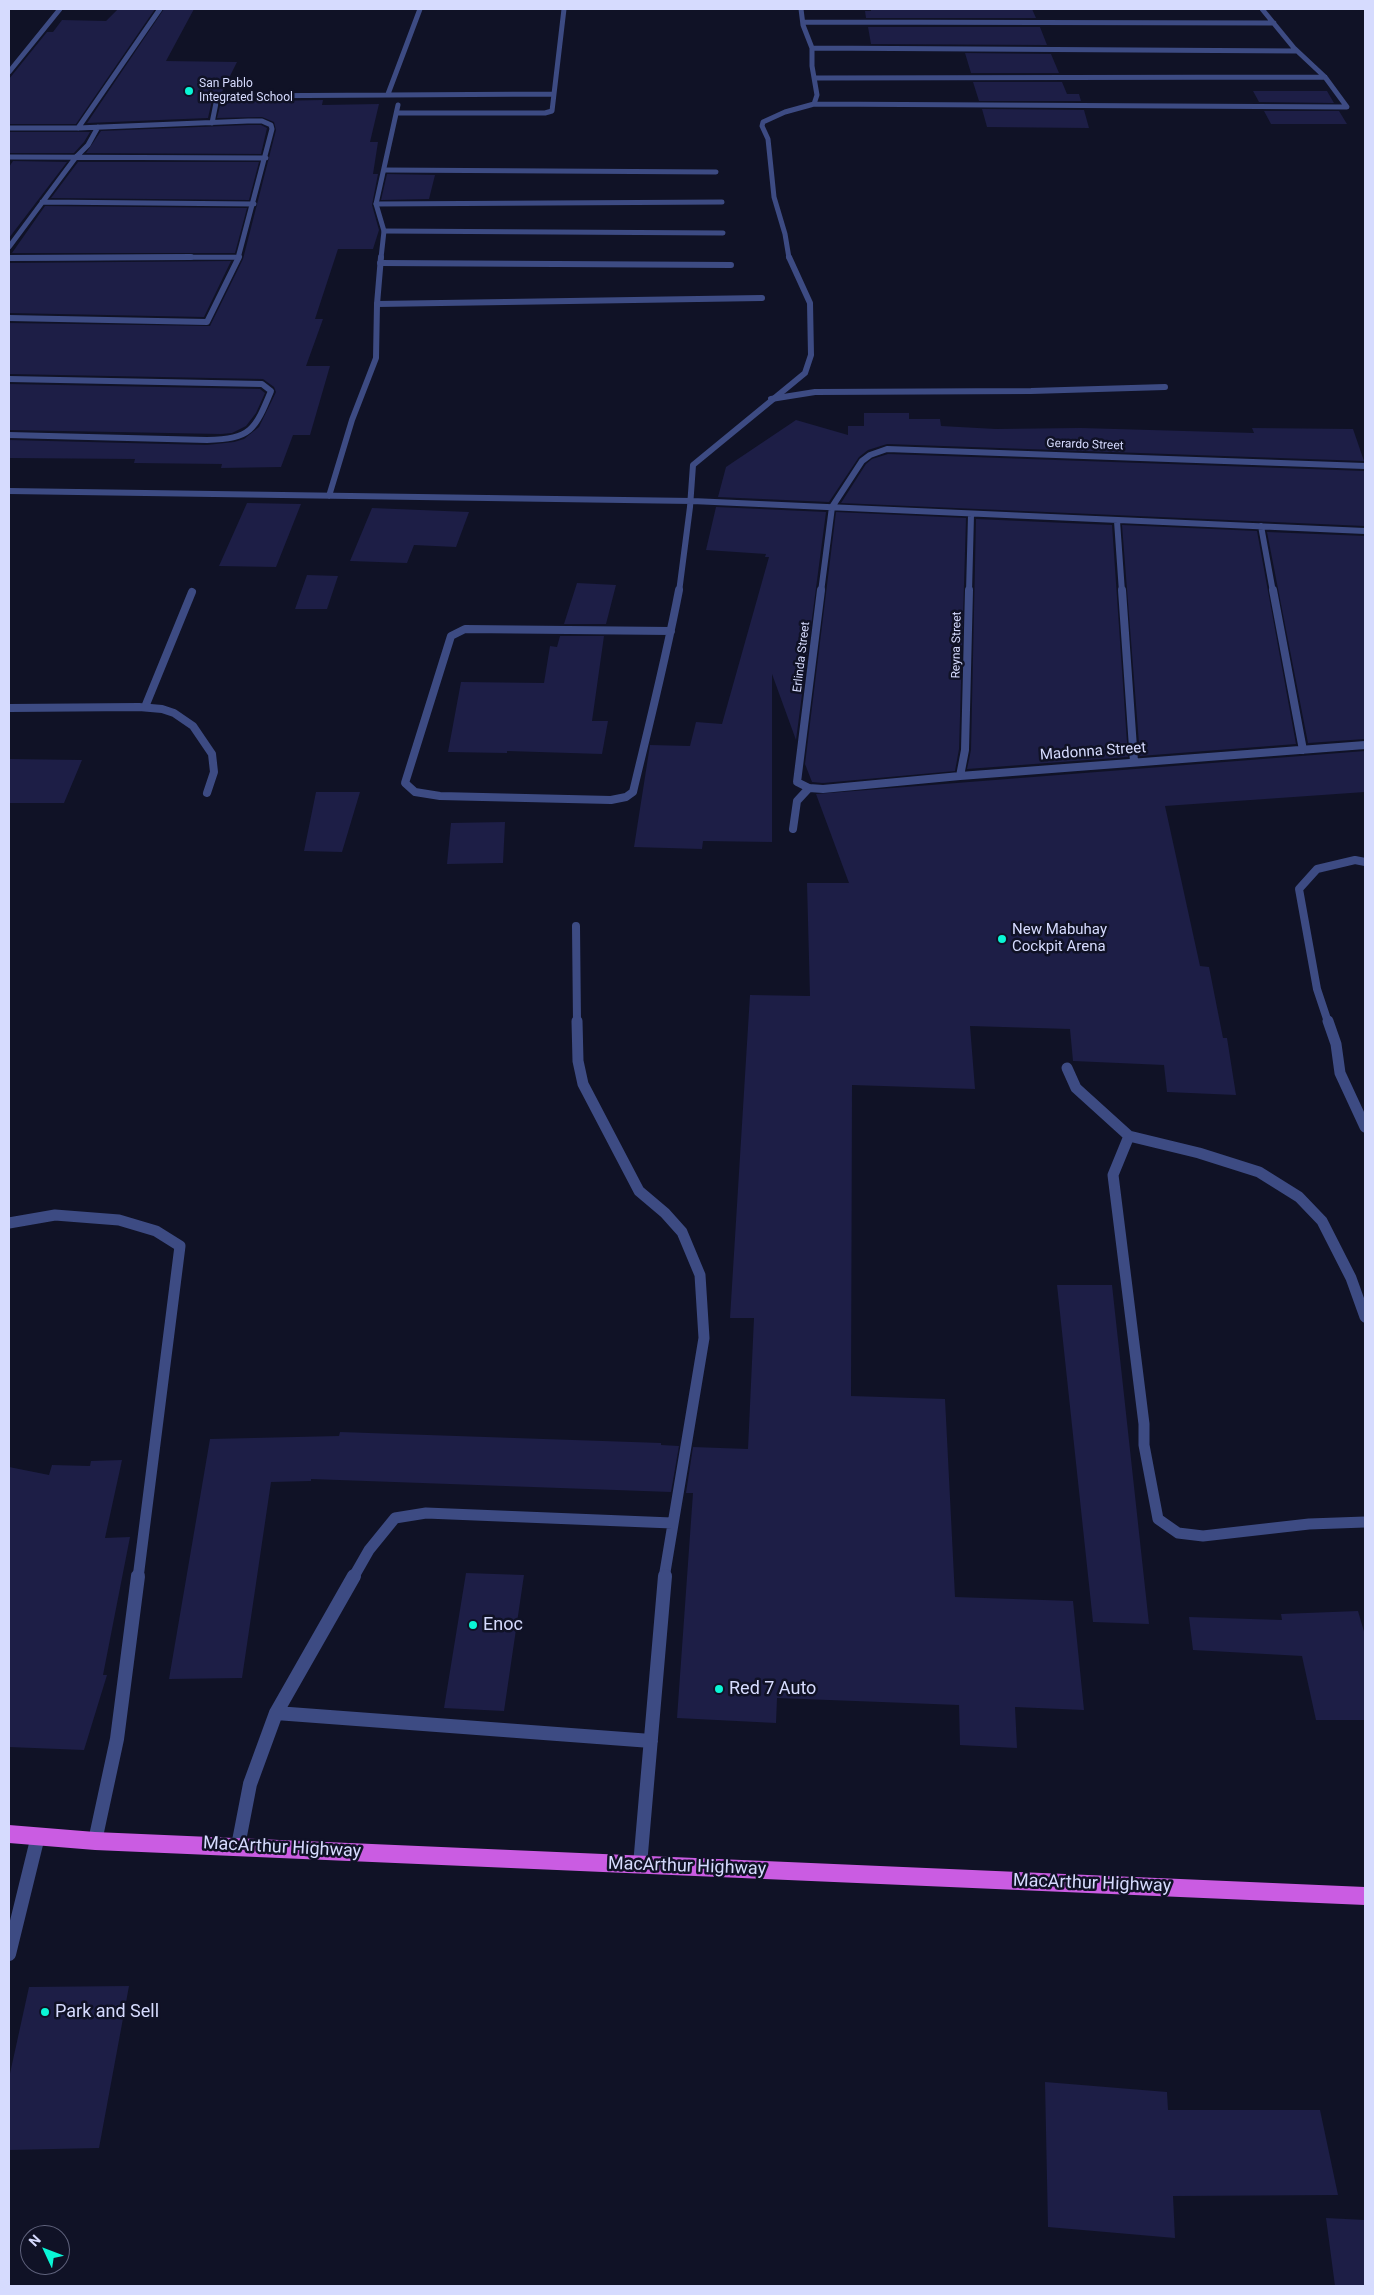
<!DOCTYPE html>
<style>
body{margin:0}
#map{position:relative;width:1374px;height:2295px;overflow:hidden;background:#101226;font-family:Roboto,sans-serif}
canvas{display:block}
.frame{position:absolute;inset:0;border:10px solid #d6dbfe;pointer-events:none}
.north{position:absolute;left:20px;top:2225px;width:50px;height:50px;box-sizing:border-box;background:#101226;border:1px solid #5f627c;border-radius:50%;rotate:313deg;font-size:14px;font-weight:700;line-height:20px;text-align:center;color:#d6dbfe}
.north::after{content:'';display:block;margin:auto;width:18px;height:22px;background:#0af6d6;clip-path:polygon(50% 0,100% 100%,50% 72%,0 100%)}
</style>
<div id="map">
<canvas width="1374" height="2295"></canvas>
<div class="frame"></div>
<div class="north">N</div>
</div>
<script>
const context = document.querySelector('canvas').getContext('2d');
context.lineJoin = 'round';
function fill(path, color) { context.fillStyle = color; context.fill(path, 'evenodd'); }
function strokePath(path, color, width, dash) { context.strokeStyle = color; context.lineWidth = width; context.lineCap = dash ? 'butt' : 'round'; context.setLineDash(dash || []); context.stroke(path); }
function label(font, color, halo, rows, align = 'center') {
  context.font = font + ' Roboto,sans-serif'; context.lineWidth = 5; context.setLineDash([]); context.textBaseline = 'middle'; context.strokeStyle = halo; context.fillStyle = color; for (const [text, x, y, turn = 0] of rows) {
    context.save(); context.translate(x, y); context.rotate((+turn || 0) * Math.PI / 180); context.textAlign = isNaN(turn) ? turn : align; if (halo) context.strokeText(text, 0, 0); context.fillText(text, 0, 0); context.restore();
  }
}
const building = new Path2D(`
 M 118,9 L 155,9 L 76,124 L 9,124 L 9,79 L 47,32 L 53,32 L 62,20 L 106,21 Z
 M 164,9 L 194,9 L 166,61 L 237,62 L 222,92 L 213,96 L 208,118 L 87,123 Z
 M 871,9 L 1032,9 L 1036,18 L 866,18 L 865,11 L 871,11 Z
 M 868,27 L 1040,27 L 1047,45 L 871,44 Z
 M 965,53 L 1051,54 L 1059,73 L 971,73 Z
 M 973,82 L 1062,82 L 1067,94 L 1079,94 L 1081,101 L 979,101 Z
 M 1253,91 L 1327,91 L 1334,103 L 1259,102 Z
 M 323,100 L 322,105 L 379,104 L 370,142 L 378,142 L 373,174 L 378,174 L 372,205 L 379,230 L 373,249 L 338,249 L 315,319 L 323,319 L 306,366 L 330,366 L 310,435 L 293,435 L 281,467 L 221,468 L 222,464 L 134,463 L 135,459 L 9,458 L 9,440 L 207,445 L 234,442 L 244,439 L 259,427 L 276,392 L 274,387 L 263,379 L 9,374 L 9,323 L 210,326 L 243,259 L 276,130 L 274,122 L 262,117 L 217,118 L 221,102 Z
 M 982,109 L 1084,110 L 1089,128 L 987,127 Z
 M 1264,111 L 1339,111 L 1347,124 L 1271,124 Z
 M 248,125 L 261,125 L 267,128 L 261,154 L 86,153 L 101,131 Z
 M 9,132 L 90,132 L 84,142 L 74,153 L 9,153 Z
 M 13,161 L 67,162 L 9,238 L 9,167 Z
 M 78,162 L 259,162 L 249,200 L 51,198 Z
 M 387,174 L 435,175 L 429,199 L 381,200 Z
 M 45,206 L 247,208 L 235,253 L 12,253 Z
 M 231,261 L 204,317 L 9,313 L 9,263 Z
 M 9,384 L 260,389 L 265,393 L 256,413 L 246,426 L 232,433 L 221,434 L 9,430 Z
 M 864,413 L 909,413 L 909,419 L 940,419 L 941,426 L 996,429 L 1081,428 L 1254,433 L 1252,428 L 1353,429 L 1364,461 L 887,444 L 868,450 L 859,457 L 829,502 L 718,497 L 726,467 L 796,420 L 848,435 L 848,426 L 864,426 Z
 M 888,454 L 1365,471 L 1365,526 L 841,503 L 866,464 L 872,459 Z
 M 247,503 L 301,504 L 276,567 L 219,566 Z
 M 716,507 L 826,512 L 796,740 L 772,674 L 772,842 L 703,841 L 702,849 L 634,847 L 650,745 L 690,746 L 696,722 L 722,724 L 769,557 L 765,557 L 766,554 L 706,550 Z
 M 372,508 L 469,512 L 456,547 L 414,545 L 407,563 L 350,561 Z
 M 836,512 L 966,518 L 959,749 L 955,771 L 823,783 L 812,782 L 805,764 Z
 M 976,519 L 1112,525 L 1128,757 L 967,769 L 971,750 Z
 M 1122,525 L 1257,531 L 1296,744 L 1140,756 Z
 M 1267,532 L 1365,536 L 1365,739 L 1308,743 Z
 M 307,575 L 338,576 L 327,609 L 295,609 Z
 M 577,583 L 616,585 L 606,624 L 564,624 Z
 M 560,636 L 604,636 L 592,721 L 608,721 L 602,754 L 507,751 L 507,753 L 448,752 L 461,682 L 544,683 L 550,646 L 557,647 Z
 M 1365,751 L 1365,792 L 1165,806 L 1200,966 L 1209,967 L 1223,1038 L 1227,1038 L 1236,1095 L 1167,1092 L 1164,1065 L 1073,1061 L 1070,1029 L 970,1026 L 975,1089 L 852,1085 L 851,1396 L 945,1399 L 955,1597 L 1073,1601 L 1084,1710 L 1015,1707 L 1017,1748 L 960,1745 L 959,1705 L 777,1698 L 776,1723 L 677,1718 L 693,1493 L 686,1493 L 693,1447 L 748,1449 L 754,1318 L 730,1318 L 750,995 L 810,996 L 807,883 L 849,883 L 816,794 Z
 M 9,759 L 82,760 L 64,803 L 9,803 Z
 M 316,792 L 360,792 L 342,852 L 304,851 Z
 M 505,822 L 503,863 L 447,864 L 451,823 Z
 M 1057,1285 L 1112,1285 L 1149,1624 L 1093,1622 Z
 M 340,1432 L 661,1443 L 661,1445 L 679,1446 L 671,1492 L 311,1479 L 311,1481 L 271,1482 L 242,1678 L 169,1679 L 210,1439 L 339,1436 Z
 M 122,1460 L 105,1538 L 130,1537 L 103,1675 L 107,1675 L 84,1750 L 9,1747 L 9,1467 L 49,1475 L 52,1465 L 90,1466 L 91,1461 Z
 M 466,1573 L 524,1575 L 504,1711 L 444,1708 Z
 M 1358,1611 L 1365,1635 L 1365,1720 L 1316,1720 L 1302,1656 L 1193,1650 L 1189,1617 L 1282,1620 L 1281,1614 Z
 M 129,1986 L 99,2148 L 9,2150 L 9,2078 L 29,1987 Z
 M 1045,2082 L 1167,2092 L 1168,2110 L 1320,2110 L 1338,2195 L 1173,2196 L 1175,2238 L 1048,2227 Z
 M 1326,2218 L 1365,2220 L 1365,2286 L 1335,2286 Z`);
const serviceFar4 = new Path2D(`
 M 385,170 L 716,172
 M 376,204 L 722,202
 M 384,231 L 723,233`);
const serviceFar3 = new Path2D(`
 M 380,263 L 731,265
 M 377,304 L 762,298
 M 771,399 L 815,392 L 1031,391 L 1165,387`);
const serviceFar2 = new Path2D(`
 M 576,926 L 577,1022
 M 1328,1022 L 1317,989 L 1299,889 L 1317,869 L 1355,860 L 1365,862`);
const serviceFar1 = new Path2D(`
 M 577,1021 L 578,1061 L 583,1084 L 639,1191 L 665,1213 L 682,1232 L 700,1275 L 704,1338 L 664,1578
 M 1328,1021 L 1336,1044 L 1340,1073 L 1365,1127
 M 1067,1068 L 1076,1088 L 1129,1136 L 1199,1153 L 1259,1172 L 1299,1197 L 1322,1221 L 1351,1278 L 1365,1317
 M 1129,1136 L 1113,1175 L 1144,1424 L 1144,1445 L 1158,1519 L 1178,1533 L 1203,1536 L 1309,1524 L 1365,1522
 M 9,1223 L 55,1215 L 119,1220 L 156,1231 L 180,1246 L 138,1578
 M 353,1578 L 369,1550 L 395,1518 L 426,1513 L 672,1523`);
const service = new Path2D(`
 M 276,1713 L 651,1741
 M 95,1841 L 117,1739 L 138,1576
 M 238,1846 L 250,1784 L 276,1713 L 354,1576
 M 640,1865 L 665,1576`);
const minorFar3 = new Path2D(`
 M 801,9 L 803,25 L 812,48 L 812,66 L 817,95 L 814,104
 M 803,22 L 1274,23
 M 812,48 L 1297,51
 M 9,72 L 60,9
 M 815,78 L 1325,77
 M 388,94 L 420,9
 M 398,113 L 545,113 L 552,111 L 564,9
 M 212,123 L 217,98 L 223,96 L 554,94
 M 9,128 L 78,128 L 248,121 L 262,121 L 271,125 L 272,129 L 238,258
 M 78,128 L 160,9
 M 9,157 L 266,158
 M 42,202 L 254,204
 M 9,247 L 76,157 L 88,145 L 98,127
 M 9,258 L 239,257
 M 381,258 L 384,231 L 376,204 L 398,105
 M 789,258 L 785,234 L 774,197 L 768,139 L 762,126 L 763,122 L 785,112 L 814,104 L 1347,107 L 1325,77 L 1294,48 L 1262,9`);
const minorFar2 = new Path2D(`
 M 9,258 L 191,257
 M 9,318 L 207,322 L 239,257
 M 9,379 L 262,384 L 271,391 C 255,430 251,439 207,440 L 9,435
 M 9,491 L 692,501 L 1365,531
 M 329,496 L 352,420 L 376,358 L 377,304 L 381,257
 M 1117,521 L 1122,592
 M 1261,526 L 1273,592
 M 679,592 L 690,507 L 693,465 L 805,373 L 811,355 L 810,303 L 789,257
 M 821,592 L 832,507 L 862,461 L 870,455 L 887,449 L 1365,466
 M 969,592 L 971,515`);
const minorFar1 = new Path2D(`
 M 821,590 L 797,782 L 809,788 L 823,789 L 960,776 L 1365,745
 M 1122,590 L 1134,762
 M 1273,590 L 1303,750
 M 671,631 L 465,629 L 451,636 L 405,783 L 415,792 L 440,796 L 611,800 L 626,797 L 633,792 C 649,725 666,658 679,590
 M 145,707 L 192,592
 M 9,708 L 139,707 L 162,709 L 174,713 L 193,726 L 212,754 L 214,772 L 207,793
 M 960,776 L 965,750 L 969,590
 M 793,829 L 797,801 L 809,788`);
const minor = new Path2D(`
 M 9,1954 L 38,1836`);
const trunk = new Path2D(`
 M 9,1825 L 95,1832 L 1365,1887 L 1365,1905 L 95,1850 L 9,1843 Z`);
const markers = [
 [189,91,5,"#0af6d6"],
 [1002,939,5,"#0af6d6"],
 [473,1625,5,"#0af6d6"],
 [719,1689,5,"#0af6d6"],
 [45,2012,5,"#0af6d6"]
];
const farPoinames = [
 ["San Pablo",199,84],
 ["Integrated School",199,98]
];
const farStreetnames = [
 ["Gerardo Street",1085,445,2],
 ["Reyna Street",957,645,-89],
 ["Erlinda Street",802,657,-83]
];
const streetNames = [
 ["Madonna Street",1093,752,-4]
];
const poiNames = [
 ["New Mabuhay",1012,930],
 ["Cockpit Arena",1012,947]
];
const nearPoinames = [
 ["Enoc",483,1625],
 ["Red 7 Auto",729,1689],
 ["Park and Sell",55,2012]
];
const nearStreetnames = [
 ["MacArthur Highway",282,1848,3],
 ["MacArthur Highway",687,1867,2],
 ["MacArthur Highway",1092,1884,2]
];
fill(building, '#1d1e46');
strokePath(serviceFar4, '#3d4b83', 5);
strokePath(serviceFar3, '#3d4b83', 6);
strokePath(serviceFar2, '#3d4b83', 8);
strokePath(serviceFar1, '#3d4b83', 11);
strokePath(service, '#3d4b83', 14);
strokePath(minorFar3, '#3d4b83', 5);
strokePath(minorFar2, '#3d4b83', 6);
strokePath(minorFar1, '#3d4b83', 8);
strokePath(minor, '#3d4b83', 14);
fill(trunk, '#ca5ce2');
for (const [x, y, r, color] of markers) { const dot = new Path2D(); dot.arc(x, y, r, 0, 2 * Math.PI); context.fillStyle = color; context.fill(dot); strokePath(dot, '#101226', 2); }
label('12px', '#d6dbfe', '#101226', farPoinames, 'left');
label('12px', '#d6dbfe', '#101226', farStreetnames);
label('15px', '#d6dbfe', '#101226', streetNames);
label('15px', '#d6dbfe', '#101226', poiNames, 'left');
label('18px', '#d6dbfe', '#101226', nearPoinames, 'left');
label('18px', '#d6dbfe', '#101226', nearStreetnames);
</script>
